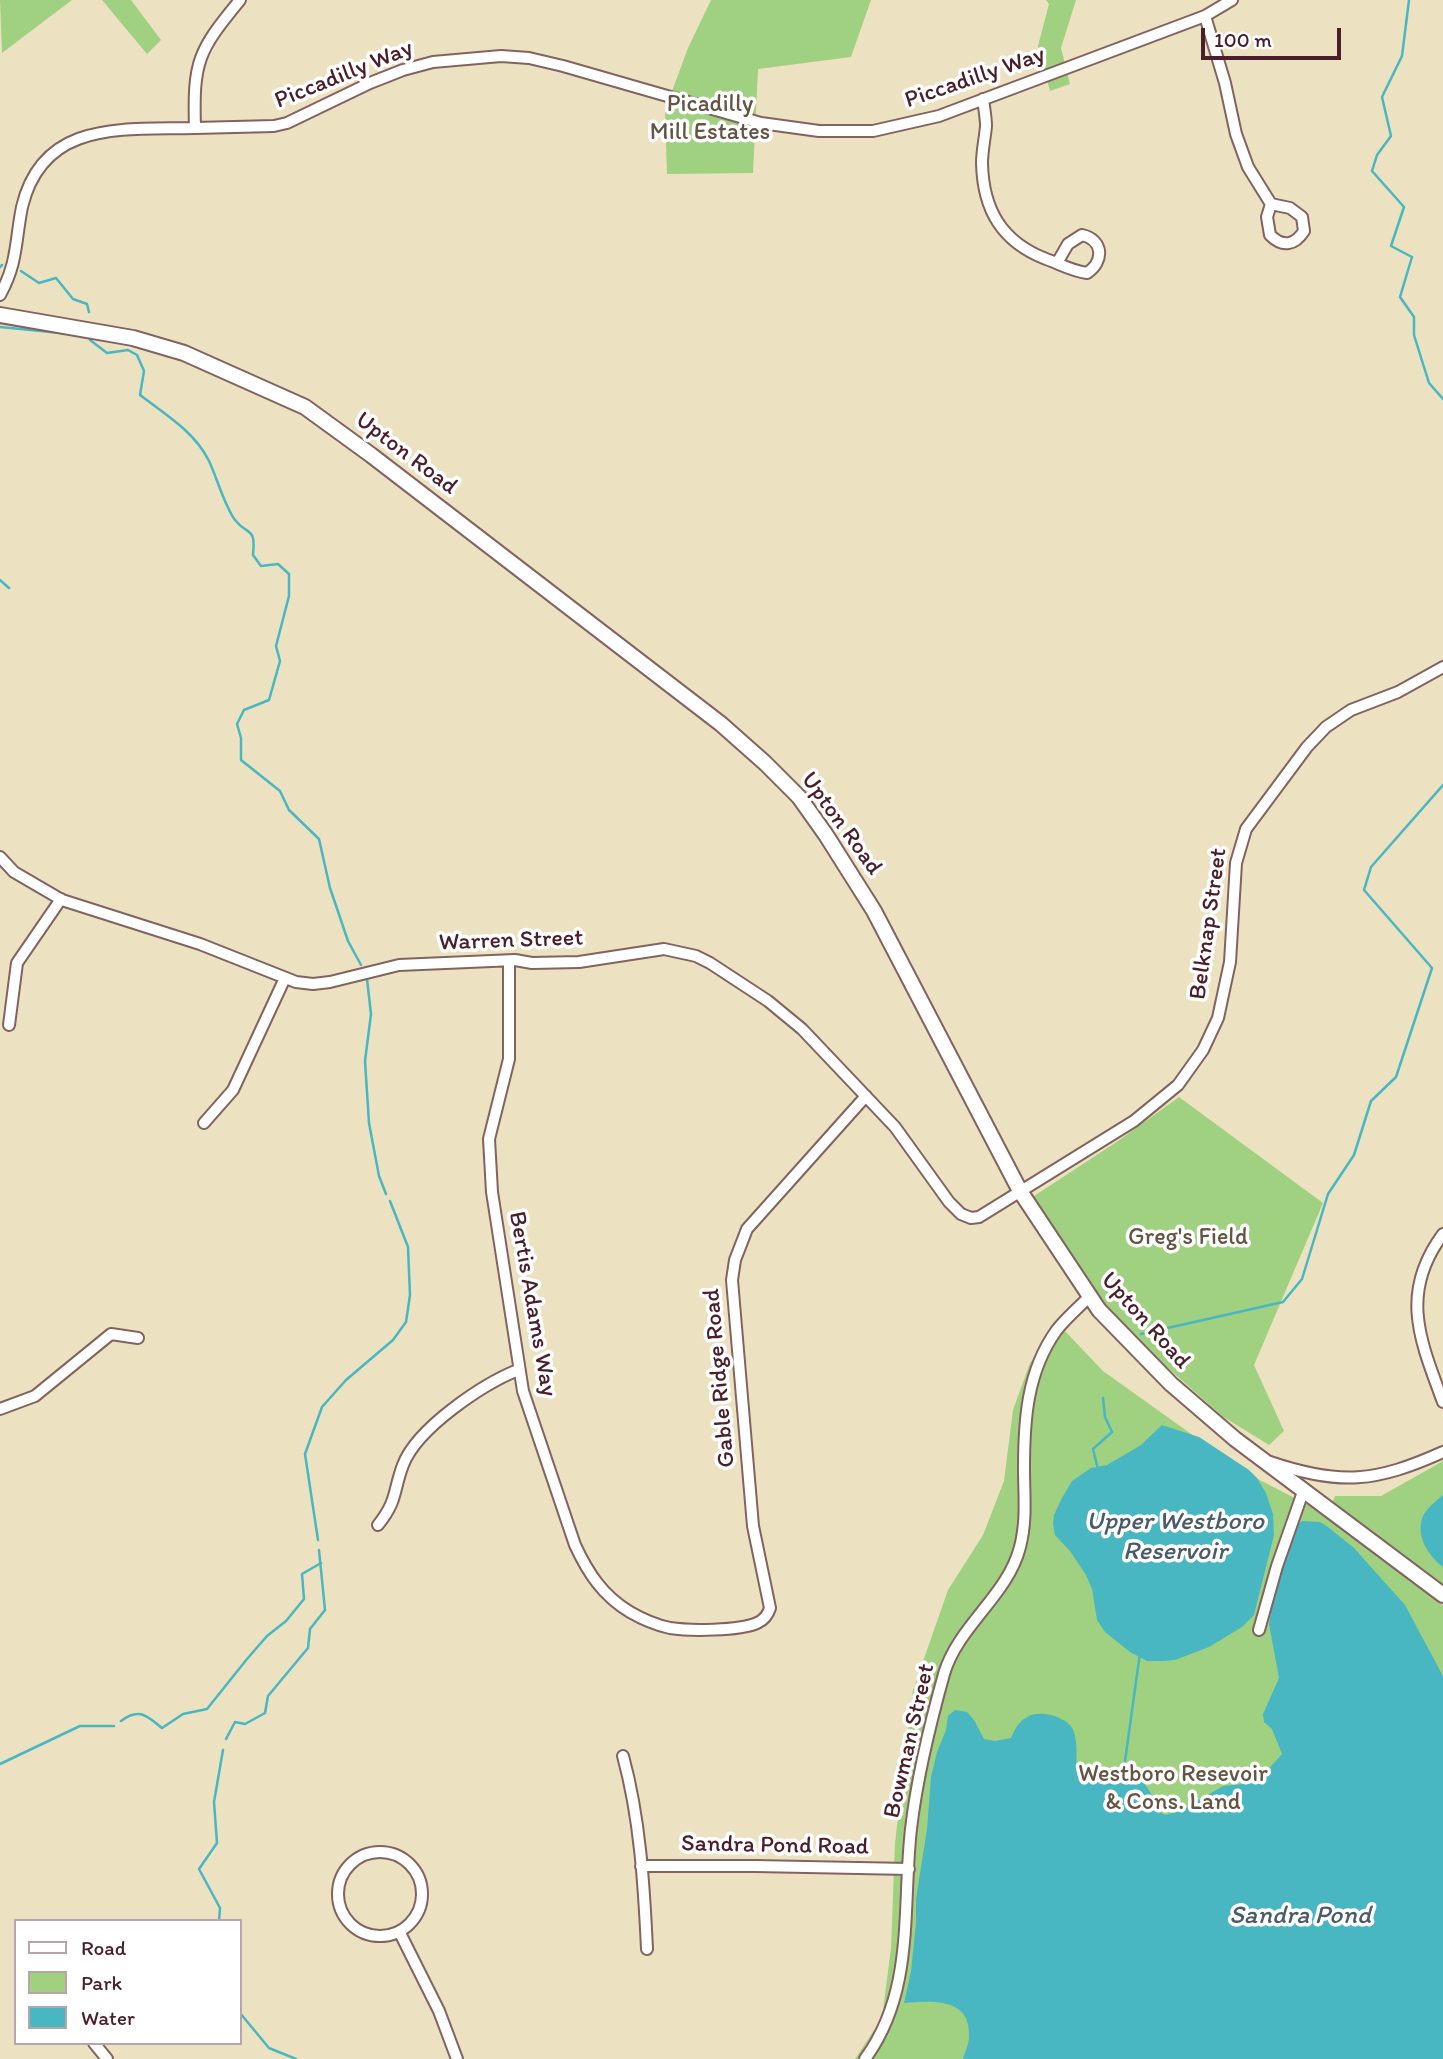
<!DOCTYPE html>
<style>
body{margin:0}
#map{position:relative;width:1443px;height:2059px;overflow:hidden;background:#ece2c1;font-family:Itim,sans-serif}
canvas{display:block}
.legend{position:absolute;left:14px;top:1919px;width:228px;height:126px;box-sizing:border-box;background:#fff;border:2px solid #b7a5aa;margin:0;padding:9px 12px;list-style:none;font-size:21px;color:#4a1f2b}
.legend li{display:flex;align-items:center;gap:14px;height:35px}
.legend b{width:35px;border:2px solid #b7a5aa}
.scale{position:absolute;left:1201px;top:28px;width:140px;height:32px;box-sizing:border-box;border:4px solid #4a1f2b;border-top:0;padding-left:9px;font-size:21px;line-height:24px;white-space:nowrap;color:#4a1f2b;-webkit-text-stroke:5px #fff;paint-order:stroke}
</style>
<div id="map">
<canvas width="1443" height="2059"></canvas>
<ul class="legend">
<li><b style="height:9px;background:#fff"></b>Road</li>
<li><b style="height:19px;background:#a0d180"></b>Park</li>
<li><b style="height:19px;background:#48b7c1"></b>Water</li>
</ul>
<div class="scale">100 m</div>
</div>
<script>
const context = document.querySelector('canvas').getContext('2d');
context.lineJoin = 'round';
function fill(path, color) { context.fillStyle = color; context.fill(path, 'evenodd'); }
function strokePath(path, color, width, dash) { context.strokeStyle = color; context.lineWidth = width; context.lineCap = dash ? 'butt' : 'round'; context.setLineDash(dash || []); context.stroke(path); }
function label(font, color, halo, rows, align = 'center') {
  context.font = font + ' Itim,sans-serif'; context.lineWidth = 7; context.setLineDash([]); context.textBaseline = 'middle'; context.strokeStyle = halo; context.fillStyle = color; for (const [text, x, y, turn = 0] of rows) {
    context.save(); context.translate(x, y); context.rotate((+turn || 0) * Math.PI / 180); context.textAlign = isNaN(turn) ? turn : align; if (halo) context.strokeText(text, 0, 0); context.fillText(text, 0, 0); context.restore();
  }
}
const green = new Path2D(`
 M 0,0 L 72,0 L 2,53 Z
 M 102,0 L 131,0 L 161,40 L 147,54 Z
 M 711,0 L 871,0 L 851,57 L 758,69 L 753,173 L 667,174 L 665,110 L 688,48 Z
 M 1046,0 L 1076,0 L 1061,48 L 1070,84 L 1050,91 L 1038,46 L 1049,4 Z
 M 1179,1097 L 1323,1203 L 1254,1365 L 1284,1431 L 1269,1445 L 1222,1416 L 1124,1329 L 1083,1277 L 1031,1198 L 1118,1141 Z
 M 1062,1328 L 1103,1371 L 1194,1436 L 1256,1478 L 1343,1523 L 1328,1513 L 1335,1496 L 1381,1496 L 1443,1461 L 1443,1585 L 1346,1525 L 1379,1557 L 1443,1605 L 1443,2059 L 855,2059 L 882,2018 L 891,1948 L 895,1843 L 913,1690 L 948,1590 L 983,1535 L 1004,1481 L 1013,1410 L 1030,1363 Z`);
const water = new Path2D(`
 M 1162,1425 L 1199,1437 L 1249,1470 L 1257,1478 L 1266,1493 L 1273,1514 L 1274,1535 L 1254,1615 L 1242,1627 L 1209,1647 L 1175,1660 L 1163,1661 L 1147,1661 L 1130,1652 L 1105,1632 L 1097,1620 L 1092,1589 L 1086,1575 L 1070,1551 L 1055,1535 L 1053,1524 L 1054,1515 L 1062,1498 L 1072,1481 L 1091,1468 L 1107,1465 L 1141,1445 Z
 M 1443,1495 L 1443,1567 C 1428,1556 1415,1535 1423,1516 C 1426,1509 1437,1500 1443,1495 Z
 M 1302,1521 L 1320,1522 L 1328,1527 L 1354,1548 L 1405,1605 L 1443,1676 L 1443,2059 L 963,2059 C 965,2052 969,2044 969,2037 C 971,1997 932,2001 904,2003 L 911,1971 L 916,1923 L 916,1899 L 927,1829 L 931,1777 L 937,1752 L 946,1730 L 948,1716 L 955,1710 L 967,1712 L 974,1720 L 984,1739 L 995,1741 L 1011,1738 C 1015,1729 1018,1722 1027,1717 C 1039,1709 1070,1717 1074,1732 C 1079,1748 1074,1765 1079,1781 C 1087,1784 1093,1782 1101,1780 C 1138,1772 1146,1777 1159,1812 L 1166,1815 L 1186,1808 L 1223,1786 L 1244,1784 L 1251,1780 L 1265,1773 L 1282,1754 L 1272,1729 L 1264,1722 L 1263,1714 L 1279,1678 L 1269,1624 L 1273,1599 L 1291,1531 Z`);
const stream = new Path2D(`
 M 1409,0 L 1402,56 L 1382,97 L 1391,136 L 1377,155 L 1372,171 L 1404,207 L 1391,246 L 1412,257 L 1400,297 L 1414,317 L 1414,335 L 1429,383 L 1443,399
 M 0,267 L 2,265
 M 21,271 L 39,283 L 56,278 L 73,299 L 87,304 L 89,312
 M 0,327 L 71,334
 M 90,336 L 90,340 L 107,353 L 128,350 L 137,355 L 144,371 L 140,395 C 165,414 195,432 209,461 C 217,478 225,507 235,520 C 248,537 256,525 253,555 L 261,566 L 278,564 L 289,574 L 289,596 L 276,646 L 280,661 L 269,700 L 244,710 L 237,724 L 241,738 L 241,760 L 280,791 L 289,810 L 319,839 L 330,888 L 348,941 L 361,965
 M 0,580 L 9,588
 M 367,979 L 371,1014 L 365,1061 L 369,1123 L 379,1176 L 386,1194
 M 1141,1334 L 1283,1302 L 1302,1279 L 1328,1194 L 1354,1155 L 1371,1101 L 1396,1077 L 1432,968 L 1364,890 L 1371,867 L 1443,785
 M 1098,1469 L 1093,1449 L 1112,1432 L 1105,1417 L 1103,1398
 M 318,1540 L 305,1454 L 322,1407 L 346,1380 L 393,1340 L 406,1322 L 410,1295 L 408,1247 L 390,1201
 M 121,1721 C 139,1707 147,1716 162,1728 L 183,1714 L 207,1709 L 247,1659 L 267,1636 L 286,1621 L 304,1599 L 302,1574 L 321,1563
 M 226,1739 L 235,1722 L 245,1724 L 265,1713 L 268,1696 L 308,1648 L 310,1629 L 325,1610 L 319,1550
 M 1125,1761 L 1140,1653
 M 0,1764 L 80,1726 L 114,1726
 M 219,1921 L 220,1908 L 199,1869 L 217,1843 L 214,1802 L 223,1750
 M 240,2013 L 269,2048 L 296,2059`);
const minor = new Path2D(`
 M 1205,16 L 1225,83 L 1236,134 L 1248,167 L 1271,204 L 1267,217 L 1270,235 C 1283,248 1295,245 1304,231 L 1302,217 L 1290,208 L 1271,204
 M 983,99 C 984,108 986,117 986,126 C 985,138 982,151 982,163 C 983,210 1002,242 1046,259 C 1060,264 1072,271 1087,273 C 1104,262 1104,240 1082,235 L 1068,244 L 1057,263
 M 195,128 L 274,126 L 287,123 L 370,83 L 403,70 L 433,62 L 501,56 L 529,58 L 563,66 L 761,123 L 819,131 L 873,131 L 939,116 L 1205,16 L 1232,0
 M 0,295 C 18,262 15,242 22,207 C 43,119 124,130 195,128 C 193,61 198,51 240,0
 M 0,857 L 14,872 L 62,900 L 200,944 L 296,982 L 313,984 L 330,982 L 399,965 L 515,960 L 532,963 L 579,962 L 664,949 L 696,956 L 710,963 L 768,1001 L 802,1029 L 895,1127 L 949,1202 L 961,1214 L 971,1218 L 979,1217 L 1134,1121 L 1178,1085 L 1203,1050 L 1218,1018 L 1230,962 L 1236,863 L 1246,829 L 1307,747 L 1326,727 L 1351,710 L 1398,692 L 1443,667
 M 509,961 L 509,1059 L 489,1139 L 492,1192 L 523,1391 L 575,1545 C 588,1573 603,1596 630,1612 C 642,1619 656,1625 670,1628 C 689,1631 739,1631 757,1623 C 764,1620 768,1615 770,1608 L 753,1526 L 732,1280 L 735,1260 L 747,1229 L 866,1096
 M 9,1025 L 17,963 L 61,899
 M 204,1123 L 233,1090 L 285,978
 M 1443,1234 C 1399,1293 1420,1340 1443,1402
 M 0,1409 L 35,1396 L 111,1334 L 138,1338
 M 1270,1462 C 1341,1486 1376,1482 1443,1452
 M 378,1525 C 398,1500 393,1491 403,1465 C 417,1428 483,1384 518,1370
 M 1259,1630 L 1277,1566 L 1303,1492
 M 623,1756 C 640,1818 644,1885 647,1949
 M338 1894a42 42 0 1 1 84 0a42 42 0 1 1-84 0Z
 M 641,1866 L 755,1866 L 909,1869
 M 400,1933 L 439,2011 L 457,2059
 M 94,2043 L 107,2059
 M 865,2059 C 915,1991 902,1909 911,1829 C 917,1777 930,1724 944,1674 C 958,1626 1008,1595 1020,1547 C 1027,1520 1024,1496 1024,1468 C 1024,1420 1027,1372 1056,1331 C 1065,1319 1078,1308 1089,1297`);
const major = new Path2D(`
 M 0,315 L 133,338 L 184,353 L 305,407 L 371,455 L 721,724 L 765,763 L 799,797 L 826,835 L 874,911 L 1020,1191 L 1099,1310 L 1171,1384 L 1235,1439 L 1443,1595`);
const streetNames = [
 ["Piccadilly Way",344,75,-22],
 ["Piccadilly Way",975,78,-19],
 ["Upton Road",406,454,37],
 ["Upton Road",841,824,54],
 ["Belknap Street",1209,924,-82],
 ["Warren Street",511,941,-2],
 ["Bertis Adams Way",532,1304,80],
 ["Upton Road",1145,1321,48],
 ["Gable Ridge Road",720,1378,-95],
 ["Bowman Street",910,1741,-77],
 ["Sandra Pond Road",775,1846,1]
];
const parkNames = [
 ["Picadilly",710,105],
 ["Mill Estates",710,133],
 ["Greg's Field",1188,1238],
 ["Westboro Resevoir",1173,1775],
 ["& Cons. Land",1173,1803]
];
const waterNames = [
 ["Upper Westboro",1175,1522],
 ["Reservoir",1175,1552],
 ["Sandra Pond",1300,1916]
];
fill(green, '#a0d180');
fill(water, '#48b7c1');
strokePath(stream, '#48b7c1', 2.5);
strokePath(minor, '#836360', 14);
strokePath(major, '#836360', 18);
strokePath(minor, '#fff', 10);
strokePath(major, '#fff', 14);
label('24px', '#4a1f2b', '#fff', streetNames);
label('24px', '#645444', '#fff', parkNames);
label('italic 26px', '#495c67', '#fff', waterNames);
</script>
